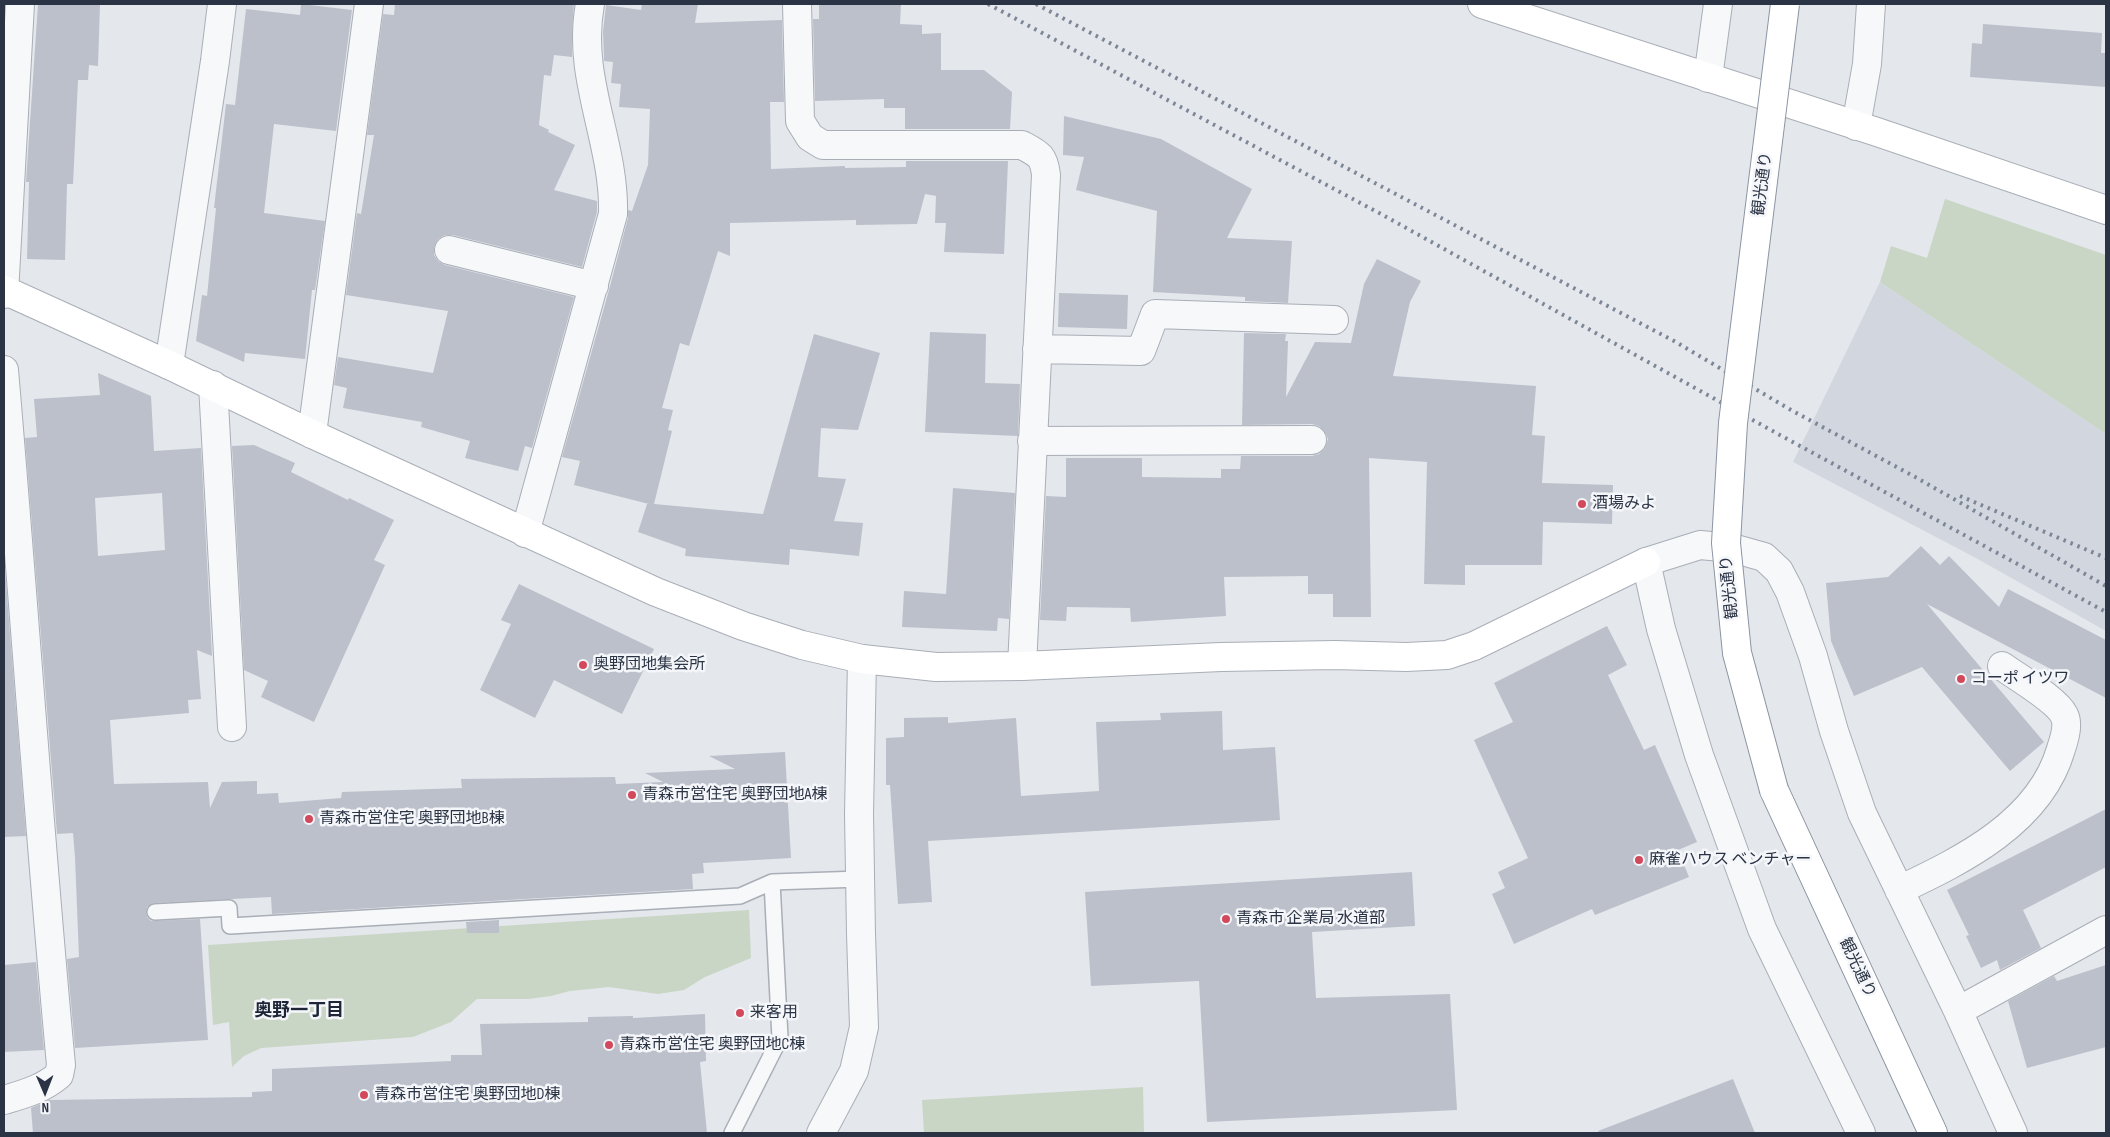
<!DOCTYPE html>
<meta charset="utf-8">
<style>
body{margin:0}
#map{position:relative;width:2110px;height:1137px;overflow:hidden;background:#e4e7ec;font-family:"Sofia Sans Condensed",sans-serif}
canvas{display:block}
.frame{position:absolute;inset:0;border:5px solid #2b3445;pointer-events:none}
.north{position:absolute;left:20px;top:1067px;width:50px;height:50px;-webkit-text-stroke:4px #f4f6f9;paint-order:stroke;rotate:179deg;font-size:14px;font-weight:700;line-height:20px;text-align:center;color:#2b3445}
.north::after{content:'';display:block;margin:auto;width:18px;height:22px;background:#2b3445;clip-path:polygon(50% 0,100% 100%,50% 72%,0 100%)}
</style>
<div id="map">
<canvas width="2110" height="1137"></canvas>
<div class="frame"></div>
<div class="north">N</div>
</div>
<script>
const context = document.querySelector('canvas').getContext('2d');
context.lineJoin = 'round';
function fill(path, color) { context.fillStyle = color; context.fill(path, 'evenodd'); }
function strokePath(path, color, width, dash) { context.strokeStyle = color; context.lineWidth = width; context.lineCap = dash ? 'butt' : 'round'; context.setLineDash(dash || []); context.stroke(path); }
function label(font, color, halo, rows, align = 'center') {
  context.font = font + ' "Sofia Sans Condensed","Noto Sans JP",sans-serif'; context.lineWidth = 5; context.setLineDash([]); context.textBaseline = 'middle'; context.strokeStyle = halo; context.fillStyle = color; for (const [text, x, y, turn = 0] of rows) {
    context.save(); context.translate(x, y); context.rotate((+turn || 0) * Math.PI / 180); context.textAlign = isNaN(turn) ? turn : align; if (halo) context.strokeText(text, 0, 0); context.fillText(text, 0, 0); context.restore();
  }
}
const built = new Path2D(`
 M 1880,282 L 2106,434 L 2106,631 L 1974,557 L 1793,462 Z`);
const green = new Path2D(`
 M 1945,199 L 2106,255 L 2106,434 L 1880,282 L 1891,246 L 1927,258 Z
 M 749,910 L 751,958 L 705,977 L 684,990 L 658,994 L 609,987 L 570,991 L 551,996 L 528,999 L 477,999 L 451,1022 L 413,1037 L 261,1048 L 244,1056 L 232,1067 L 229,1022 L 213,1025 L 208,945 Z
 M 1143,1087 L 1144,1133 L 924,1133 L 922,1100 Z`);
const building = new Path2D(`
 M 38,4 L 100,4 L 98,66 L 89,65 L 88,80 L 78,80 L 73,184 L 67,184 L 65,260 L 27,259 L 29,182 L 26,182 Z
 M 301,4 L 352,10 L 336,131 L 274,124 L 264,213 L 325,221 L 315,290 L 312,290 L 305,359 L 245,353 L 244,362 L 196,341 L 202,295 L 207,296 L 216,208 L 214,208 L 226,104 L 235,105 L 246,9 L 300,15 Z
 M 395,4 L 574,4 L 572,30 L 572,57 L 554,55 L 551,76 L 544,75 L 539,125 L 549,130 L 548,132 L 575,145 L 554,190 L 597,201 L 597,212 L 582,267 L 453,235 L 445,235 L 438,239 L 434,247 L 434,255 L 438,261 L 445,265 L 574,297 L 532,448 L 525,446 L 518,471 L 465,458 L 470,441 L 421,427 L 422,422 L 343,408 L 347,388 L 334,385 L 338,357 L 433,373 L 448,311 L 346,295 L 357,213 L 361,214 L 374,135 L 367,135 L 383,14 L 394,15 Z
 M 642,4 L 698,4 L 695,23 L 782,20 L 784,102 L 770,102 L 771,169 L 845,166 L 845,168 L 906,167 L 906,161 L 1008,161 L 1004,254 L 944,252 L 946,223 L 935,223 L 936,196 L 925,194 L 917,224 L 856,225 L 856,220 L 730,223 L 730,256 L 718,251 L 689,346 L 680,343 L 662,408 L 673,410 L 668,430 L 672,431 L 654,504 L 763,514 L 814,334 L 880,353 L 858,430 L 821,428 L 818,477 L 846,479 L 834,521 L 863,523 L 859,556 L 790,549 L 789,565 L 685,556 L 686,549 L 638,532 L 647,504 L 649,504 L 574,485 L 580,461 L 562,457 L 609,290 L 628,218 L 628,210 L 632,211 L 648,165 L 650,109 L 619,107 L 621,84 L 611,83 L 613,62 L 604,61 L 604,57 L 603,32 L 606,5 L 641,10 Z
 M 819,4 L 901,4 L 900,24 L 922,25 L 922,34 L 941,33 L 941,70 L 984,70 L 1012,92 L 1010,129 L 905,129 L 905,108 L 884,108 L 884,99 L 815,101 L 813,19 L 819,19 Z
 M 1983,24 L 2102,33 L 2101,53 L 2106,53 L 2106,87 L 1970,77 L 1972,43 L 1982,44 Z
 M 1064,116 L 1161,139 L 1252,189 L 1227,238 L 1292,241 L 1288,303 L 1245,301 L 1245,297 L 1153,292 L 1157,211 L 1076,190 L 1084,157 L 1063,155 Z
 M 1377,259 L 1421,281 L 1410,302 L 1393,376 L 1536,386 L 1532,435 L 1545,436 L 1542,483 L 1613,485 L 1612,524 L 1543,522 L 1542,565 L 1465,565 L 1465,585 L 1424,584 L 1427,462 L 1369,458 L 1371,617 L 1333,617 L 1333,594 L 1308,594 L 1308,576 L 1224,577 L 1226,616 L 1131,622 L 1130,608 L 1067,607 L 1066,621 L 1040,620 L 1046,496 L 1066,497 L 1066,458 L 1142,458 L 1142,477 L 1221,478 L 1221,469 L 1240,469 L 1241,456 L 1312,456 L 1319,454 L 1325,448 L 1328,439 L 1325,432 L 1319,426 L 1312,424 L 1242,425 L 1244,333 L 1286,334 L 1285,341 L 1288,341 L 1286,397 L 1315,342 L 1351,343 L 1364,284 Z
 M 1059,293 L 1128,295 L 1127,329 L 1058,327 Z
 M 930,332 L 986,334 L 985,383 L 1020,384 L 1018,436 L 925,432 Z
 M 98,373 L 151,396 L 154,451 L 201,448 L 212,656 L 197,650 L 201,699 L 188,700 L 189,713 L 110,720 L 114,784 L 208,782 L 210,808 L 222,782 L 257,781 L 257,794 L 278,793 L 279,803 L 341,798 L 342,792 L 462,788 L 461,779 L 615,777 L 616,784 L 663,782 L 645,773 L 735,769 L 709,756 L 785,752 L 791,858 L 703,863 L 704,873 L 692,874 L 693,889 L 272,914 L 271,897 L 154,903 L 147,907 L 146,912 L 147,917 L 151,921 L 200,919 L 208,1040 L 75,1048 L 67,959 L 79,957 L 75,857 L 73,833 L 57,834 L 25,438 L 37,437 L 34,399 L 100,395 ZM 162,493 L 165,550 L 98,556 L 95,498 Z
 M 254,445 L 295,463 L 291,472 L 348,500 L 349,498 L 394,520 L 374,560 L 385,565 L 314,722 L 261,697 L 268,681 L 244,670 L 232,446 Z
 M 953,488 L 1015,493 L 1009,619 L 998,618 L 997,631 L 902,627 L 904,591 L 946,594 Z
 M 1921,546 L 1940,565 L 1949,556 L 1999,607 L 2008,589 L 2106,640 L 2106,698 L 1927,604 L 2044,742 L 2010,771 L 1922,667 L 1854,696 L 1831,641 L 1826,583 L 1888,577 Z
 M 4,558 L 26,836 L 4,837 Z
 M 519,584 L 654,649 L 622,714 L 554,680 L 535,718 L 480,690 L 511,624 L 501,620 Z
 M 1607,626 L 1627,665 L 1608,675 L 1644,750 L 1655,745 L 1697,842 L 1678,850 L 1689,877 L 1595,915 L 1592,909 L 1514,944 L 1492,894 L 1505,888 L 1498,872 L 1528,858 L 1474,740 L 1513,722 L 1494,683 Z
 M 1222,711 L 1223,750 L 1275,747 L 1280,820 L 928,841 L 932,902 L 898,904 L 890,785 L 886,785 L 886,738 L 904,737 L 904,718 L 948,717 L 948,723 L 1016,718 L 1021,796 L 1099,791 L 1096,722 L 1161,720 L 1160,713 Z
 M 2106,809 L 2106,867 L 2023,910 L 2041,948 L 2000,970 L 1997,960 L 1981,968 L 1966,936 L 1969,935 L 1947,890 Z
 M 1412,872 L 1415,926 L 1312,932 L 1316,998 L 1450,994 L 1457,1110 L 1207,1122 L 1199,981 L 1091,986 L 1085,892 Z
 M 499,920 L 499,933 L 467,933 L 466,922 Z
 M 36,962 L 44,1050 L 4,1052 L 4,965 Z
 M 2106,965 L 2106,1047 L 2027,1068 L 2008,1001 L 2054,976 L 2057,981 Z
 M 705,1014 L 706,1061 L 700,1062 L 707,1133 L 33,1133 L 31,1108 L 49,1100 L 252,1097 L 252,1092 L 272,1091 L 272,1069 L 451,1061 L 451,1055 L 482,1055 L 480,1024 L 588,1022 L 588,1017 L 633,1016 L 633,1018 Z
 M 1733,1079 L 1755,1133 L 1599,1133 L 1598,1131 Z`);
const lane = new Path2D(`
 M 155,912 L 229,908 L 230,926 L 740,896 L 772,882 L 860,879
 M 732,1133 L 780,1038 L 772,882`);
const street = new Path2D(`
 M 797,4 L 800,121 L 810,137 L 823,145 L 1022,145 C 1039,154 1044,156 1046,175 L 1022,666
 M 1708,78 L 1718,4
 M 1856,126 L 1867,64 L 1871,4
 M 449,250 L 594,286
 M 4,294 L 20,4
 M 1037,349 L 1141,351 L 1155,314 L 1334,320
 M 169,365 L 215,61 L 222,4
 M 4,370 C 24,601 39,833 61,1065 L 59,1075 C 43,1089 24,1094 4,1100
 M 213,385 L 232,727
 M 312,434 L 369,4
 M 1032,441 L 1312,440
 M 525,533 L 613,214 C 615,142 576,78 590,4
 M 1899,890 C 1963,860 2040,822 2061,749 C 2064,740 2069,724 2064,715 C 2057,700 2017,677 2002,666
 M 1958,1011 L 2106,930
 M 821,1133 L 854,1071 L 864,1027 L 861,934 L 859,814 L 862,659
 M 1861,1133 L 1762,929 L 1699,755 L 1661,629 L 1646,562 L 1700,545 L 1732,548 L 1764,557 L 1779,571 L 1790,592 L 1813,656 L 1834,731 L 1862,813 L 1958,1011 L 2013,1133`);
const secondary = new Path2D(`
 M 1482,4 L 1877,132 L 2106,210
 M 4,290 L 169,365 L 312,434 L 656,592 L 743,626 L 802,645 L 862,659 L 936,667 L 1022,666 L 1221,657 L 1335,655 L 1406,657 L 1447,655 L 1474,646 L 1646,562`);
const highway = new Path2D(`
 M 1774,790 L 1933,1133`);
const rail = new Path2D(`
 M 988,4 L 1381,214 L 1778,434 L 2106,612
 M 1036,4 L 1674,341 L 1791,410 L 1917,478 L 2106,586
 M 1960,496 L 2106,558`);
const highwayBridge = new Path2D(`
 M 1774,790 L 1737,653 L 1726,543 L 1733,423 L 1785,4`);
const markers = [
 [1582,504,5,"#d1495b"],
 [583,665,5,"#d1495b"],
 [1961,679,5,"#d1495b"],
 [632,795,5,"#d1495b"],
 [309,819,5,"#d1495b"],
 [1639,860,5,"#d1495b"],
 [1226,919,5,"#d1495b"],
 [740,1013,5,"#d1495b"],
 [609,1045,5,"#d1495b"],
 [364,1095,5,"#d1495b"]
];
const streetNames = [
 ["観光通り",1763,184,-83],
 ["観光通り",1730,587,-96],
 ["観光通り",1857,968,65]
];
const poiNames = [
 ["酒場みよ",1592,504],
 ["奥野団地集会所",593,665],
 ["コーポ イツワ",1971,679],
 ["青森市営住宅 奥野団地A棟",642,795],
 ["青森市営住宅 奥野団地B棟",319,819],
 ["麻雀ハウス ベンチャー",1649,860],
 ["青森市 企業局 水道部",1236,919],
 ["来客用",750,1013],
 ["青森市営住宅 奥野団地C棟",619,1045],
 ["青森市営住宅 奥野団地D棟",374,1095]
];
const neighbourhoodNames = [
 ["奥野一丁目",299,1011]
];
fill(built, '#d2d6de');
fill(green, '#c9d6c5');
fill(building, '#bbc0ca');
strokePath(lane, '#a9aeb7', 18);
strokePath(street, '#a9aeb7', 30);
strokePath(secondary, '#a9aeb7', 30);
strokePath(highway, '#8b94a3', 30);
strokePath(lane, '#f7f8fa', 15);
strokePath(street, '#f7f8fa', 28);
strokePath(secondary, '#fff', 28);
strokePath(highway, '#fff', 28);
strokePath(rail, '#7d8696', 4, [2.5, 5]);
strokePath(highwayBridge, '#8b94a3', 30, []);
strokePath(highwayBridge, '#fff', 28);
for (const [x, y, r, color] of markers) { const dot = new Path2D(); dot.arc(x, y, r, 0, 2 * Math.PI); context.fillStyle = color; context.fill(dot); strokePath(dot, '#f4f6f9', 2); }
label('16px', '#2b3445', '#f4f6f9', streetNames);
label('16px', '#2b3445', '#f4f6f9', poiNames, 'left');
label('bold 18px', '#1d2536', '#f4f6f9', neighbourhoodNames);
</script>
